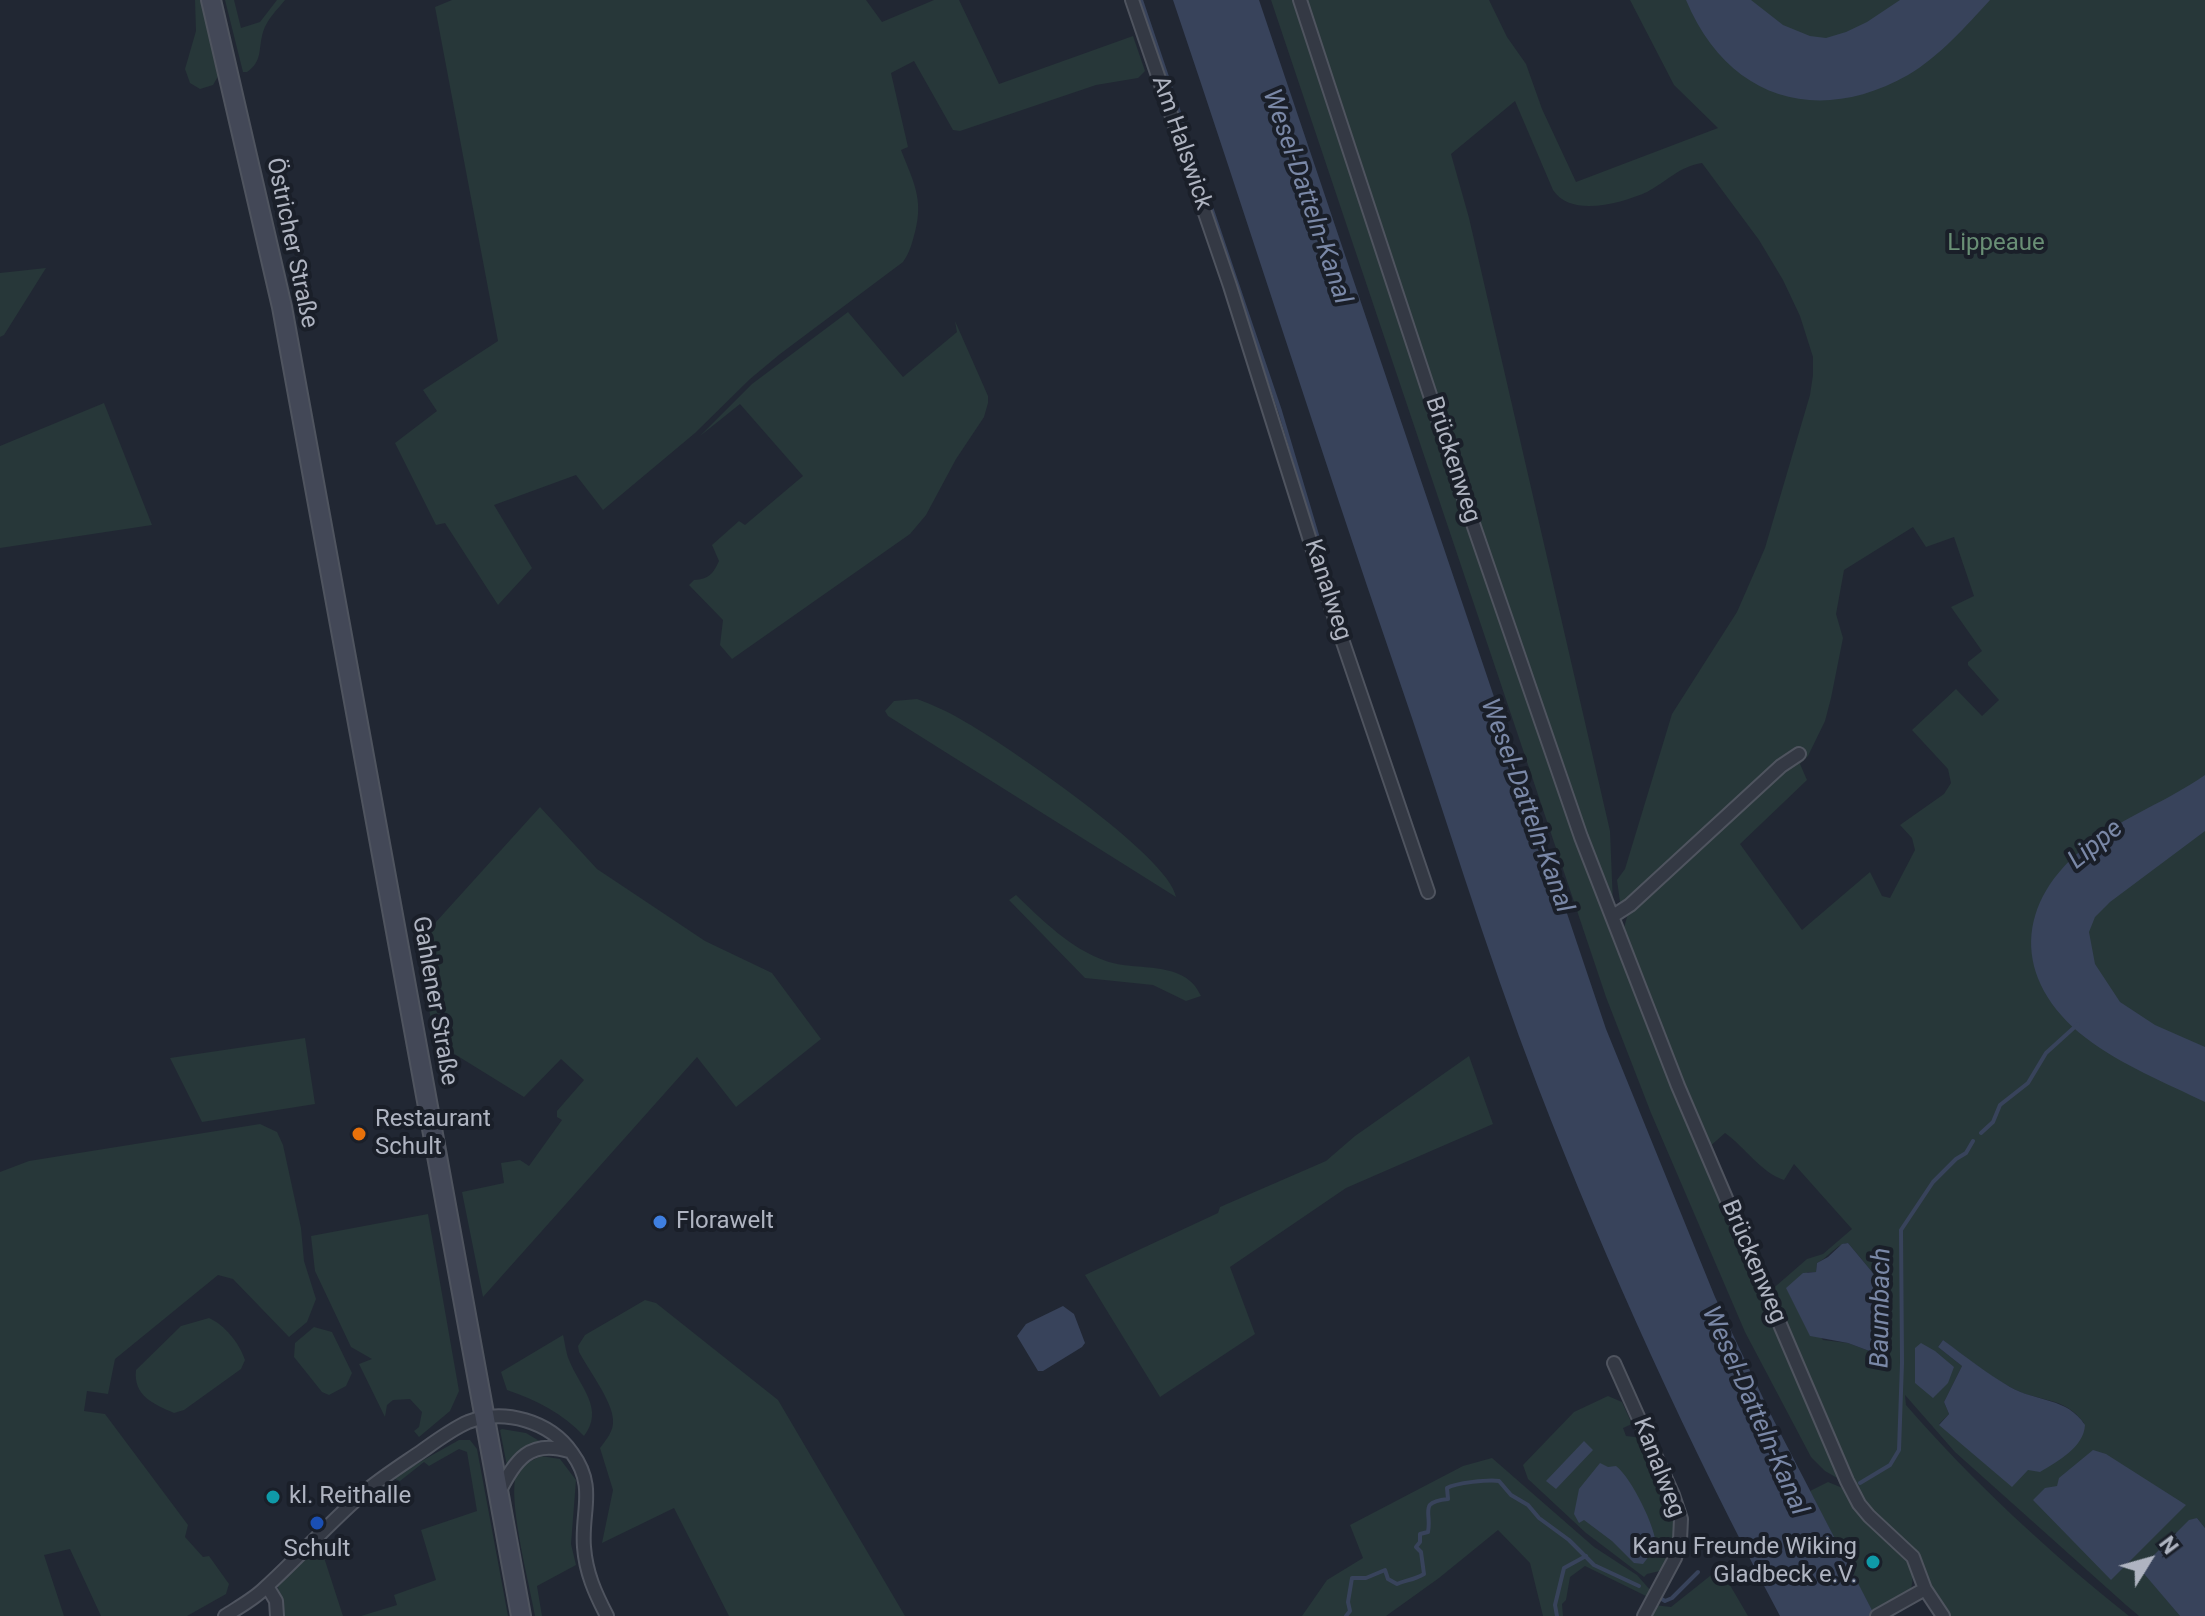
<!DOCTYPE html>
<meta charset="utf-8">
<style>
body{margin:0}
#map{position:relative;width:2205px;height:1616px;overflow:hidden;background:#212733;font-family:Roboto,sans-serif}
canvas{display:block}
.north{position:absolute;left:2109px;top:1520px;width:80px;height:80px;-webkit-text-stroke:6px #1a1f29;paint-order:stroke;rotate:53deg;font-size:22px;font-weight:700;line-height:32px;text-align:center;color:#afb4c1}
.north::after{content:'';display:block;margin:auto;width:28px;height:36px;background:#afb4c1;clip-path:polygon(50% 0,100% 100%,50% 72%,0 100%)}
</style>
<div id="map">
<canvas width="2205" height="1616"></canvas>
<div class="north">N</div>
</div>
<script>
const context = document.querySelector('canvas').getContext('2d');
context.lineJoin = 'round';
function fill(path, color) { context.fillStyle = color; context.fill(path, 'evenodd'); }
function strokePath(path, color, width, dash) { context.strokeStyle = color; context.lineWidth = width; context.lineCap = dash ? 'butt' : 'round'; context.setLineDash(dash || []); context.stroke(path); }
function label(font, color, halo, rows, align = 'center') {
  context.font = font + ' Roboto,sans-serif'; context.lineWidth = 8; context.setLineDash([]); context.textBaseline = 'middle'; context.strokeStyle = halo; context.fillStyle = color; for (const [text, x, y, turn = 0] of rows) {
    context.save(); context.translate(x, y); context.rotate((+turn || 0) * Math.PI / 180); context.textAlign = isNaN(turn) ? turn : align; if (halo) context.strokeText(text, 0, 0); context.fillText(text, 0, 0); context.restore();
  }
}
const green = new Path2D(`
 M 195,0 L 203,0 L 220,73 L 213,85 L 200,89 L 190,83 L 185,69 L 196,31 Z
 M 225,0 L 234,0 L 241,28 L 260,22 L 277,0 L 285,0 C 277,10 267,19 263,32 C 258,49 263,61 247,72 L 243,72 Z
 M 452,0 L 866,0 L 882,22 L 934,0 L 959,0 L 999,84 L 1133,36 L 1145,71 L 1138,78 L 1096,85 L 960,131 L 953,130 L 914,61 L 891,73 L 908,147 L 901,150 C 913,181 924,199 915,232 C 912,243 910,252 903,262 L 780,354 L 750,379 L 695,433 L 603,510 L 576,475 L 494,505 L 532,568 L 498,605 L 445,523 L 436,525 L 395,443 L 437,411 L 423,390 L 498,341 L 435,7 Z
 M 1271,0 L 1296,0 L 1575,833 L 1839,1479 L 1825,1471 L 1811,1457 L 1745,1332 L 1651,1113 L 1606,997 Z
 M 1305,0 L 1489,0 L 1507,37 L 1526,64 L 1542,109 L 1576,182 L 1718,128 L 1674,85 L 1630,0 L 2205,0 L 2205,1528 L 2197,1518 L 2141,1569 L 2180,1616 L 2139,1616 L 2126,1605 L 1955,1452 L 1905,1395 L 1906,1405 C 1972,1481 2050,1553 2129,1616 L 1947,1616 L 1938,1599 L 1862,1502 L 1837,1440 L 1769,1292 L 1807,1259 L 1823,1254 L 1852,1229 L 1794,1164 L 1784,1180 C 1760,1172 1745,1147 1725,1133 L 1708,1148 L 1647,994 L 1624,928 L 1628,913 L 1620,902 L 1617,880 L 1625,869 L 1672,714 L 1737,612 L 1765,548 L 1810,395 L 1813,375 L 1813,357 L 1800,316 L 1783,280 L 1759,240 L 1702,163 C 1680,166 1666,182 1647,192 C 1622,203 1571,218 1553,190 L 1515,101 L 1451,154 L 1469,218 L 1610,831 L 1613,904 L 1581,824 L 1492,566 ZM 1913,527 L 1926,547 L 1954,537 L 1974,596 L 1951,607 L 1982,651 L 1968,662 L 1968,665 L 1999,700 L 1982,716 L 1956,689 L 1912,730 L 1948,769 L 1951,783 L 1944,794 L 1900,825 L 1912,838 L 1915,850 L 1890,898 L 1882,896 L 1870,872 L 1802,930 L 1740,844 L 1807,780 L 1800,764 L 1808,756 L 1825,721 L 1831,698 L 1843,638 L 1836,614 L 1844,570 ZM 1848,1243 L 1878,1279 L 1872,1352 L 1848,1343 L 1823,1340 L 1795,1305 L 1787,1288 L 1808,1272 L 1816,1272 L 1817,1263 C 1828,1258 1836,1244 1848,1243 ZM 1943,1340 C 1965,1357 1987,1375 2012,1388 C 2039,1403 2063,1395 2084,1423 L 2028,1470 L 1939,1424 L 1949,1414 L 1944,1402 L 1962,1366 L 1938,1347 Z
 M 46,268 L 4,335 L 0,337 L 0,273 Z
 M 848,312 L 903,377 L 957,332 L 955,321 L 988,396 L 988,403 L 984,417 L 956,459 L 926,515 L 910,534 L 732,659 L 720,645 L 723,620 L 689,585 L 694,580 C 709,579 713,574 719,561 L 712,545 L 739,521 L 745,525 L 803,476 L 740,404 L 700,436 L 752,384 Z
 M 104,403 L 152,525 L 0,548 L 0,446 Z
 M 917,699 C 933,705 947,711 962,720 C 1003,743 1170,856 1176,897 L 888,716 L 885,711 L 894,701 Z
 M 540,807 L 597,869 L 705,941 L 772,973 L 821,1039 L 736,1107 L 697,1057 L 483,1297 L 462,1192 L 504,1183 L 501,1163 L 520,1160 L 529,1166 L 562,1120 L 557,1117 L 557,1111 L 584,1080 L 561,1059 L 524,1097 L 435,1042 L 417,943 Z
 M 1016,895 C 1042,920 1071,949 1106,961 C 1137,972 1185,959 1201,996 L 1186,1001 L 1153,985 L 1085,978 L 1009,900 Z
 M 305,1038 L 315,1104 L 202,1122 L 170,1058 Z
 M 1469,1056 L 1493,1124 L 1346,1188 L 1230,1267 L 1255,1334 L 1160,1397 L 1085,1275 L 1218,1213 L 1220,1207 L 1326,1161 L 1355,1136 Z
 M 260,1124 L 277,1132 L 283,1145 L 301,1228 L 304,1261 L 316,1299 L 307,1322 L 289,1337 L 233,1279 L 218,1275 L 115,1359 L 108,1394 L 87,1391 L 84,1411 L 105,1414 L 188,1525 L 185,1537 L 203,1557 L 209,1556 L 229,1584 L 226,1594 L 187,1616 L 101,1616 L 70,1549 L 44,1555 L 64,1616 L 0,1616 L 0,1172 L 29,1161 Z
 M 428,1214 L 459,1391 L 450,1411 L 419,1437 L 414,1431 L 419,1427 L 422,1412 L 410,1399 L 393,1400 L 387,1405 L 385,1417 L 359,1364 L 372,1359 L 351,1347 L 315,1271 L 311,1236 Z
 M 645,1300 L 656,1303 L 778,1400 L 905,1616 L 729,1616 L 674,1508 L 602,1543 L 613,1490 L 600,1448 C 606,1440 614,1431 613,1420 C 613,1402 588,1369 579,1352 L 578,1346 L 585,1335 Z
 M 209,1318 C 225,1325 240,1344 245,1360 L 241,1369 L 184,1410 L 174,1413 C 154,1404 133,1396 136,1370 L 181,1326 Z
 M 314,1327 L 332,1332 L 352,1373 L 346,1386 L 329,1395 L 322,1392 L 294,1357 L 295,1343 Z
 M 563,1335 C 565,1343 566,1353 569,1360 C 580,1387 605,1409 584,1436 C 562,1413 537,1400 507,1390 L 501,1372 Z
 M 1608,1396 L 1622,1402 L 1632,1424 L 1623,1428 L 1626,1436 L 1643,1438 C 1656,1468 1680,1505 1675,1540 C 1674,1550 1668,1560 1664,1570 L 1647,1574 L 1644,1577 L 1586,1533 L 1528,1479 L 1523,1465 L 1574,1412 Z
 M 502,1429 L 526,1433 L 541,1442 L 522,1450 L 507,1466 L 500,1430 Z
 M 459,1440 L 470,1440 L 477,1449 L 508,1616 L 361,1616 L 397,1605 L 394,1595 L 436,1580 L 421,1530 L 477,1511 L 467,1452 L 459,1449 L 429,1466 L 424,1462 L 400,1481 L 395,1479 L 395,1476 Z
 M 541,1456 L 560,1459 L 576,1480 L 571,1544 L 576,1565 L 537,1586 L 542,1616 L 535,1616 C 529,1582 510,1510 515,1479 C 516,1473 520,1468 523,1462 L 525,1464 Z
 M 1492,1458 L 1594,1547 L 1637,1575 L 1651,1591 L 1648,1597 L 1585,1566 L 1570,1577 L 1566,1600 L 1562,1604 L 1563,1616 L 1543,1616 L 1530,1563 L 1498,1530 L 1439,1578 L 1386,1616 L 1302,1616 L 1327,1580 L 1363,1558 L 1350,1525 L 1463,1466 Z
 M 1828,1482 L 1845,1489 L 1906,1556 C 1912,1568 1915,1578 1910,1592 L 1873,1613 L 1810,1491 Z
 M 319,1542 L 343,1616 L 280,1616 L 278,1586 Z
 M 1720,1568 L 1748,1616 L 1648,1616 L 1654,1605 L 1671,1607 Z`);
const water = new Path2D(`
 M 1173,0 L 1259,0 L 1606,1029 L 1715,1297 L 1773,1419 L 1875,1616 L 1780,1616 C 1689,1445 1608,1268 1538,1087 C 1485,949 1443,807 1395,668 C 1319,446 1248,222 1173,0 Z
 M 1686,0 L 1751,0 L 1783,25 L 1810,36 L 1826,38 L 1846,32 L 1867,22 L 1900,0 L 1990,0 C 1966,26 1939,57 1908,75 C 1816,127 1727,98 1686,0 Z
 M 2205,775 L 2205,831 L 2110,902 L 2095,917 L 2089,932 L 2095,964 L 2120,1002 L 2155,1025 L 2205,1047 L 2205,1102 C 2166,1083 2121,1065 2086,1038 C 2011,980 2014,901 2089,844 C 2125,816 2168,801 2205,775 Z
 M 1848,1243 L 1878,1279 L 1881,1291 L 1881,1346 L 1872,1352 L 1848,1343 L 1810,1336 L 1786,1288 L 1803,1273 L 1816,1272 L 1817,1263 L 1828,1257 L 1842,1244 Z
 M 1063,1306 L 1074,1314 L 1085,1343 L 1082,1347 L 1043,1371 L 1038,1371 L 1017,1336 L 1026,1324 Z
 M 1943,1340 C 1965,1356 1986,1373 2010,1387 C 2036,1402 2067,1397 2085,1425 C 2084,1447 2057,1462 2040,1472 L 2028,1470 L 2012,1487 L 1939,1425 L 1949,1414 L 1944,1402 L 1962,1366 L 1938,1347 Z
 M 1921,1343 L 1935,1351 L 1954,1367 L 1948,1383 L 1933,1398 L 1915,1383 L 1915,1348 Z
 M 1584,1441 L 1593,1450 L 1556,1489 L 1546,1481 Z
 M 2093,1450 L 2106,1454 L 2186,1505 L 2111,1580 L 2033,1500 L 2045,1488 L 2057,1486 L 2059,1478 Z
 M 1600,1463 L 1608,1467 L 1616,1466 C 1631,1477 1657,1529 1656,1547 L 1643,1564 L 1634,1563 L 1612,1541 L 1584,1520 L 1579,1523 L 1574,1514 L 1579,1489 Z
 M 2197,1518 L 2205,1528 L 2205,1616 L 2180,1616 L 2140,1569 L 2189,1520 Z`);
const stream = new Path2D(`
 M 1141,0 L 1280,411 L 1326,565
 M 1981,1133 L 1993,1122 L 2000,1105 L 2028,1083 L 2046,1053 L 2078,1024
 M 1860,1483 L 1890,1465 L 1899,1450 L 1902,1363 L 1901,1230 L 1933,1182 L 1956,1159 L 1966,1153 L 1973,1141
 M 1660,1598 L 1665,1601 L 1672,1598 L 1698,1572
 M 1346,1616 L 1350,1611 L 1348,1602 L 1352,1578 L 1366,1578 L 1385,1570 L 1388,1579 L 1397,1584 C 1406,1580 1414,1580 1424,1574 L 1421,1552 L 1416,1547 L 1420,1542 L 1420,1534 L 1428,1532 C 1432,1512 1418,1502 1448,1499 L 1447,1488 C 1455,1483 1490,1479 1499,1481 L 1511,1495 L 1528,1505 L 1539,1518 L 1569,1540 L 1594,1565 L 1639,1586
 M 1557,1616 L 1555,1605 L 1564,1568 L 1586,1556`);
const street = new Path2D(`
 M 1132,0 L 1230,286 L 1330,604 L 1428,892
 M 1300,0 L 1460,486 L 1581,837 L 1678,1086 L 1847,1481 L 1859,1504 L 1869,1516 L 1913,1557 L 1925,1589 L 1943,1616
 M 1613,916 L 1630,905 L 1781,766 L 1799,754
 M 1614,1363 L 1673,1495 L 1681,1519 L 1680,1540 L 1675,1558 L 1644,1616
 M 499,1492 C 516,1460 529,1439 569,1451
 M 267,1586 L 276,1601 L 277,1616
 M 225,1616 C 239,1607 254,1599 265,1588 C 300,1556 331,1521 367,1490 C 384,1476 403,1464 422,1451 C 436,1441 452,1429 468,1422 C 504,1408 550,1421 572,1453 C 597,1487 581,1511 584,1547 C 586,1573 595,1593 607,1616
 M 1877,1616 L 1925,1589`);
const secondary = new Path2D(`
 M 211,0 L 282,307 L 521,1616`);
const markers = [
 [359,1134,8,"#e8710a"],
 [660,1222,8,"#3f7fe0"],
 [273,1497,8,"#0f9aa8"],
 [317,1523,8,"#1a4fb4"],
 [1873,1562,8,"#0f9aa8"]
];
const streetNames = [
 ["Am Halswick",1181,143,71],
 ["Östricher Straße",291,243,78],
 ["Brückenweg",1452,460,72],
 ["Kanalweg",1327,590,72],
 ["Gahlener Straße",434,1001,80],
 ["Brückenweg",1753,1262,67],
 ["Kanalweg",1658,1468,69]
];
const parkNames = [
 ["Lippeaue",1996,244]
];
const poiNames = [
 ["Restaurant",375,1120],
 ["Schult",375,1148],
 ["Florawelt",676,1222],
 ["kl. Reithalle",289,1497],
 ["Kanu Freunde Wiking",1857,1548,"right"],
 ["Gladbeck e.V.",1857,1576,"right"],
 ["Schult",317,1550,"center"]
];
const waterNames = [
 ["Wesel-Datteln-Kanal",1306,197,71],
 ["Wesel-Datteln-Kanal",1526,806,70],
 ["Lippe",2096,845,-39],
 ["Baumbach",1882,1308,-89],
 ["Wesel-Datteln-Kanal",1754,1411,66]
];
fill(green, '#273739');
fill(water, '#38435b');
strokePath(stream, '#38435b', 4);
strokePath(street, '#4f545f', 16);
strokePath(secondary, '#4f545f', 22);
strokePath(street, '#343944', 12);
strokePath(secondary, '#434857', 18);
for (const [x, y, r, color] of markers) { const dot = new Path2D(); dot.arc(x, y, r, 0, 2 * Math.PI); context.fillStyle = color; context.fill(dot); strokePath(dot, '#1a1f29', 3); }
label('24px', '#afb4c1', '#1a1f29', streetNames);
label('24px', '#698f75', '#1a1f29', parkNames);
label('24px', '#afb4c1', '#1a1f29', poiNames, 'left');
label('italic 26px', '#7a88a7', '#1a1f29', waterNames);
</script>
